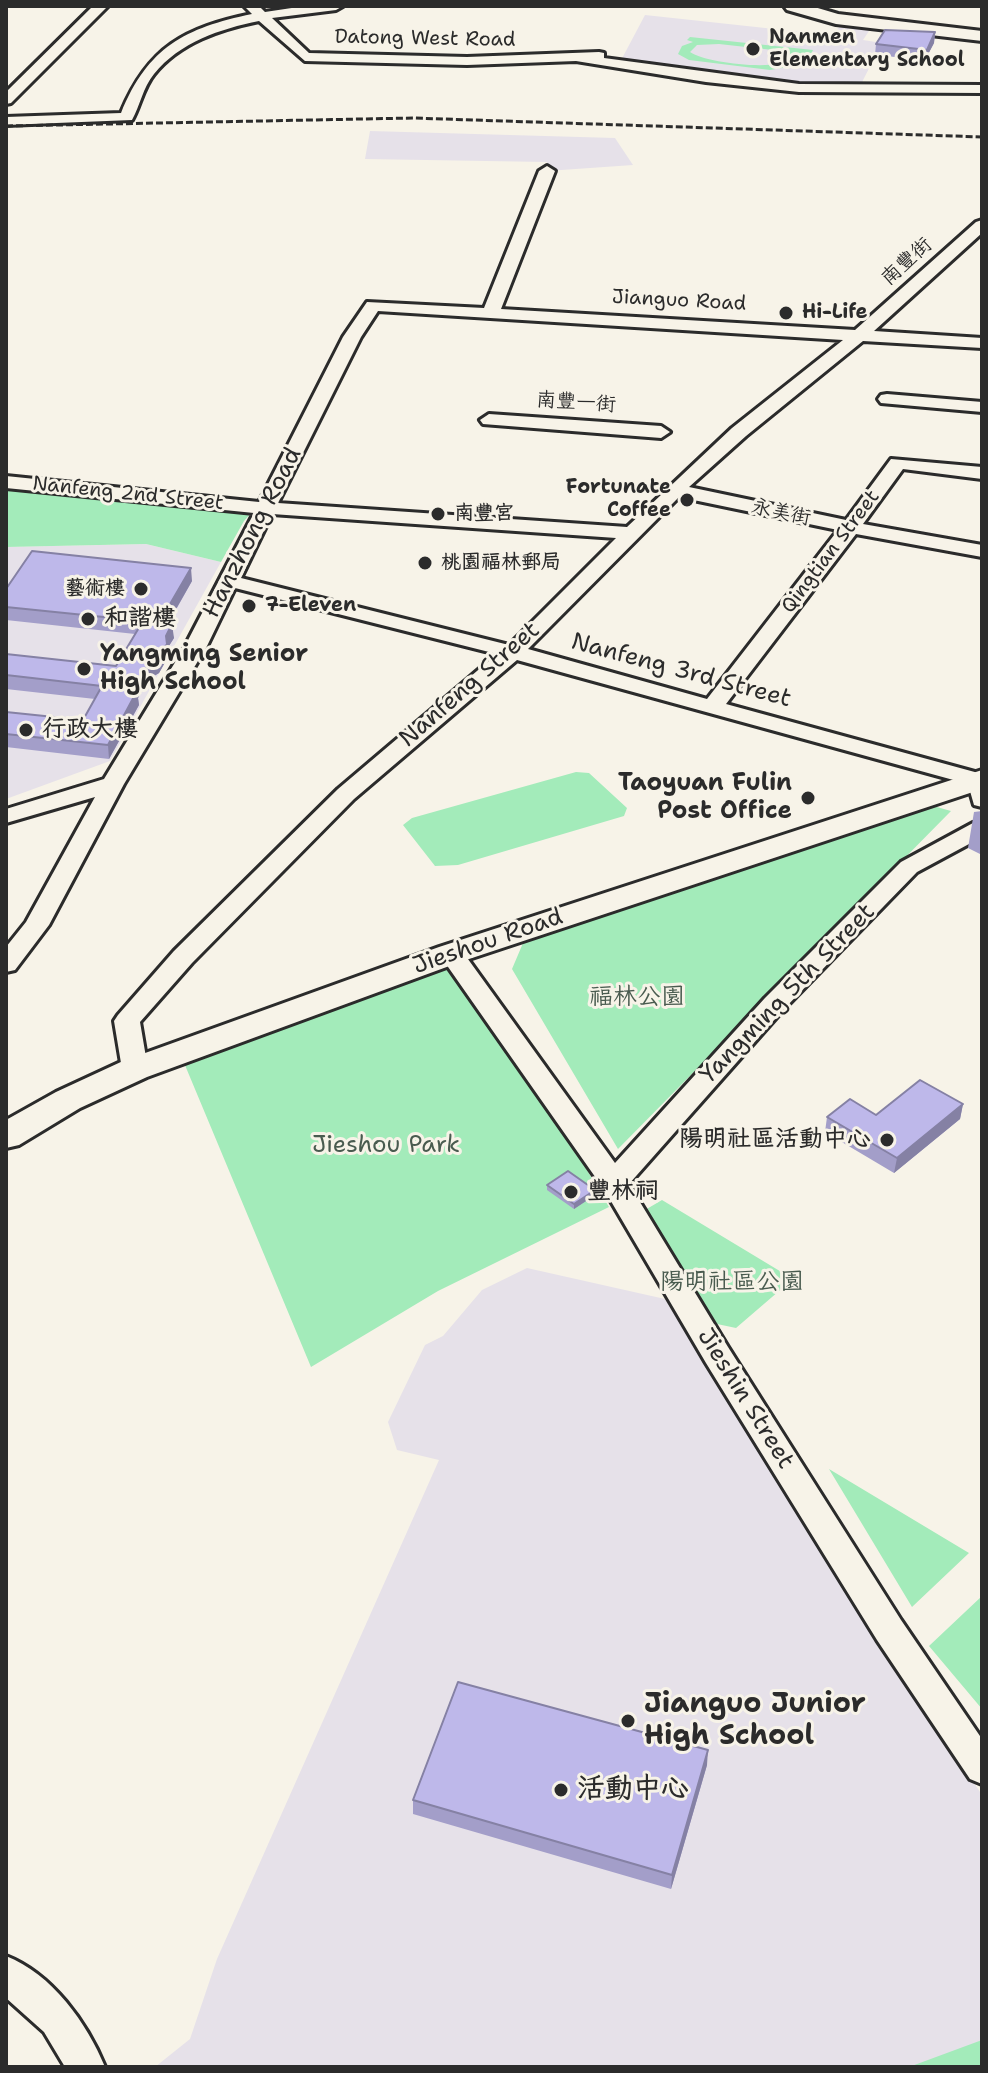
<!DOCTYPE html>
<meta charset="utf-8">
<style>
body{margin:0}
#map{position:relative;width:988px;height:2073px;overflow:hidden;background:#f7f3e8;font-family:"Shantell Sans",sans-serif}
canvas{display:block}
.frame{position:absolute;inset:0;border:8px solid #2b2b2b;pointer-events:none}
</style>
<div id="map">
<canvas width="988" height="2073"></canvas>
<div class="frame"></div>
</div>
<script>
const context = document.querySelector('canvas').getContext('2d');
context.lineJoin = 'round';
function fill(path, color) { context.fillStyle = color; context.fill(path, 'evenodd'); }
function strokePath(path, color, width, dash) { context.strokeStyle = color; context.lineWidth = width; context.lineCap = dash ? 'butt' : 'round'; context.setLineDash(dash || []); context.stroke(path); }
function label(font, color, halo, rows, align = 'center') {
  context.font = font + ' "Shantell Sans","LXGW WenKai TC",sans-serif'; context.lineWidth = 6; context.setLineDash([]); context.textBaseline = 'middle'; context.strokeStyle = halo; context.fillStyle = color; for (const [text, x, y, turn = 0] of rows) {
    context.save(); context.translate(x, y); context.rotate((+turn || 0) * Math.PI / 180); context.textAlign = isNaN(turn) ? turn : align; if (halo) context.strokeText(text, 0, 0); context.fillText(text, 0, 0); context.restore();
  }
}
const built = new Path2D(`
 M 645,15 L 830,35 L 842,25 L 871,28 L 863,40 L 882,43 L 859,88 L 830,89 L 618,66 Z
 M 370,131 L 615,138 L 633,165 L 547,171 L 547,162 L 365,159 Z
 M 146,544 L 221,562 L 110,761 L 6,799 L 6,547 Z
 M 527,1268 L 665,1299 L 884,1647 L 982,1795 L 982,2067 L 155,2067 L 190,2039 L 217,1959 L 439,1460 L 397,1450 L 388,1422 L 425,1345 L 443,1336 L 482,1290 Z`);
const green = new Path2D(`
 M 690,37 L 813,50 L 811,54 L 801,53 L 805,58 L 799,65 L 770,70 L 689,60 L 678,54 L 682,46 L 693,42 L 687,40 ZM 719,44 L 782,51 L 792,58 C 780,72 705,63 690,52 L 697,45 Z
 M 6,487 L 254,510 L 244,521 L 221,562 L 146,544 L 6,547 Z
 M 576,772 L 589,773 L 627,808 L 624,816 L 458,865 L 435,866 L 403,825 L 412,818 Z
 M 919,802 L 951,811 L 618,1149 L 512,969 L 526,936 Z
 M 460,957 L 609,1207 L 438,1291 L 311,1367 L 182,1058 Z
 M 662,1200 L 793,1279 L 736,1328 L 717,1324 L 645,1210 Z
 M 829,1469 L 969,1553 L 912,1607 Z
 M 982,1596 L 982,1709 L 929,1646 Z
 M 982,2040 L 982,2067 L 909,2067 Z`);
const minor = new Path2D(`
 M 93,6 L 108,6 L 11,103 L 6,104 L 6,92 Z
 M 244,6 L 259,6 L 265,12 L 305,6 L 343,6 L 336,10 L 272,18 L 309,53 L 467,57 L 599,52 L 604,53 L 604,58 L 799,84 L 982,85 L 982,93 L 799,92 L 706,82 L 576,61 L 467,65 L 305,61 L 259,21 C 220,29 180,42 154,74 C 143,87 140,106 132,120 L 6,125 L 6,117 L 121,113 C 148,47 185,28 252,14 Z
 M 547,166 L 555,171 L 501,309 L 855,330 L 976,222 L 982,220 L 982,233 L 874,331 L 982,338 L 982,348 L 863,341 L 746,436 L 689,487 L 846,520 L 891,459 L 982,467 L 982,479 L 903,469 L 863,524 L 982,545 L 982,557 L 856,534 L 726,704 L 982,774 L 982,807 L 974,805 L 968,784 L 517,660 L 354,799 L 192,963 L 140,1022 L 148,1069 L 144,1075 L 135,1078 L 126,1075 L 122,1069 L 114,1021 L 118,1015 L 174,951 L 338,789 L 497,654 L 235,588 L 207,646 L 124,784 L 49,925 L 15,970 L 6,972 L 6,947 L 26,922 L 95,797 L 6,823 L 6,809 L 104,779 L 185,646 L 254,513 L 6,488 L 6,476 L 259,502 L 343,337 L 367,302 L 484,308 L 539,171 ZM 378,311 L 843,340 L 732,428 L 627,527 L 278,503 L 361,337 ZM 679,497 L 838,530 L 707,699 L 528,649 ZM 272,514 L 616,538 L 509,645 L 241,578 Z
 M 887,394 L 982,402 L 982,412 L 881,403 L 878,399 L 881,395 Z
 M 489,414 L 661,426 L 670,432 L 661,438 L 483,424 L 480,420 Z
 M 982,821 L 982,837 L 917,872 L 783,1010 L 629,1184 L 728,1347 L 901,1620 L 982,1739 L 982,1784 L 970,1779 L 877,1640 L 706,1363 L 605,1191 L 439,954 L 442,948 L 460,948 L 615,1163 L 765,998 L 901,862 L 973,823 Z
 M 6,1956 C 52,1974 87,2023 105,2067 L 65,2067 L 44,2032 L 6,1998 Z`);
const major = new Path2D(`
 M 784,6 L 811,6 L 838,14 L 982,31 L 982,41 L 836,24 L 787,10 Z
 M 982,770 L 982,789 L 463,961 L 147,1077 L 80,1108 L 19,1145 L 6,1148 L 6,1120 L 56,1092 L 123,1061 L 439,947 Z`);
const rail = new Path2D(`
 M 6,126 L 413,118 L 982,137`);
const wall = new Path2D(`
 M 935,32 L 934,43 L 925,60 L 875,55 L 876,44 Z
 M 192,581 L 168,624 L 174,638 L 167,649 L 168,657 L 159,673 L 149,679 L 138,698 L 139,705 L 109,759 L 6,747 L 6,712 L 83,720 L 95,699 L 6,689 L 6,654 L 116,666 L 135,634 L 6,620 L 6,589 Z
 M 982,811 L 982,855 L 968,848 L 974,812 Z
 M 963,1104 L 960,1119 L 894,1173 L 825,1132 L 827,1117 L 876,1115 Z
 M 547,1185 L 595,1195 L 574,1209 L 547,1190 Z
 M 707,1765 L 671,1889 L 413,1814 L 413,1800 Z`);
const shadedWall = new Path2D(`
 M 935,32 L 934,43 L 925,60 L 927,50 Z
 M 191,568 L 192,581 L 160,637 L 159,623 Z
 M 172,624 L 174,638 L 167,649 L 166,636 Z
 M 167,644 L 168,657 L 159,673 L 149,679 L 138,698 L 139,705 L 109,759 L 108,745 L 133,691 L 148,665 Z
 M 963,1104 L 960,1119 L 894,1173 L 897,1158 Z
 M 595,1190 L 595,1195 L 574,1209 L 574,1204 Z
 M 708,1750 L 707,1765 L 671,1889 L 672,1875 Z`);
const building = new Path2D(`
 M 885,30 L 935,32 L 927,50 L 876,44 Z
 M 32,551 L 191,568 L 159,623 L 172,624 L 166,636 L 167,644 L 157,659 L 148,665 L 133,691 L 137,691 L 108,745 L 6,734 L 6,712 L 83,720 L 102,686 L 6,675 L 6,654 L 116,666 L 143,621 L 6,607 L 6,589 Z
 M 920,1080 L 963,1104 L 897,1158 L 827,1117 L 850,1099 L 876,1115 Z
 M 568,1171 L 595,1190 L 574,1204 L 547,1185 Z
 M 458,1682 L 708,1750 L 672,1875 L 413,1800 Z`);
const markers = [
 [753,49,8,"#2b2b2b"],
 [786,313,8,"#2b2b2b"],
 [687,500,8,"#2b2b2b"],
 [438,514,8,"#2b2b2b"],
 [425,563,8,"#2b2b2b"],
 [141,589,8,"#2b2b2b"],
 [249,606,8,"#2b2b2b"],
 [88,619,8,"#2b2b2b"],
 [84,669,8,"#2b2b2b"],
 [26,730,8,"#2b2b2b"],
 [808,798,8,"#2b2b2b"],
 [887,1140,8,"#2b2b2b"],
 [571,1192,8,"#2b2b2b"],
 [628,1721,8,"#2b2b2b"],
 [561,1790,8,"#2b2b2b"]
];
const farPoinames = [
 ["Nanmen",769,38],
 ["Elementary School",769,61],
 ["Hi-Life",802,313],
 ["Fortunate",671,488,"right"],
 ["Coffee",671,511,"right"],
 ["南豐宮",454,514],
 ["桃園福林郵局",441,563],
 ["藝術樓",125,589,"right"],
 ["7-Eleven",265,606]
];
const farStreetnames = [
 ["Datong West Road",425,39,1],
 ["南豐街",907,262,-42],
 ["Jianguo Road",679,301,3],
 ["南豐一街",576,403,4],
 ["Nanfeng 2nd Street",128,494,6],
 ["永美街",781,513,12],
 ["Qingtian Street",831,552,-53]
];
const streetNames = [
 ["Hanzhong Road",253,533,-63],
 ["Nanfeng 3rd Street",681,671,15],
 ["Nanfeng Street",470,685,-41],
 ["Jieshou Road",488,942,-19],
 ["Yangming 5th Street",788,994,-46],
 ["Jieshin Street",745,1399,58]
];
const poiNames = [
 ["和諧樓",104,619],
 ["Yangming Senior",100,655],
 ["High School",100,683],
 ["行政大樓",42,730],
 ["Taoyuan Fulin",792,784,"right"],
 ["Post Office",792,812,"right"],
 ["陽明社區活動中心",871,1140,"right"],
 ["豐林祠",587,1192]
];
const parkNames = [
 ["福林公園",637,998],
 ["Jieshou Park",386,1146],
 ["陽明社區公園",732,1283]
];
const nearPoinames = [
 ["Jianguo Junior",644,1705],
 ["High School",644,1737],
 ["活動中心",577,1790]
];
fill(built, '#e6e1e9');
fill(green, '#a3ebba');
strokePath(minor, '#2b2b2b', 6);
strokePath(major, '#2b2b2b', 6);
fill(minor, '#f7f3e8');
fill(major, '#f7f3e8');
strokePath(rail, '#2b2b2b', 3, [7, 3]);
fill(wall, '#a39ec9');
fill(shadedWall, '#8581a4');
fill(building, '#beb8ea');
strokePath(building, '#8581a4', 2);
for (const [x, y, r, color] of markers) { const dot = new Path2D(); dot.arc(x, y, r, 0, 2 * Math.PI); context.fillStyle = color; context.fill(dot); strokePath(dot, '#f7f3e8', 3); }
label('bold 20px', '#2b2b2b', '#f7f3e8', farPoinames, 'left');
label('20px', '#2b2b2b', '#f7f3e8', farStreetnames);
label('24px', '#2b2b2b', '#f7f3e8', streetNames);
label('bold 24px', '#2b2b2b', '#f7f3e8', poiNames, 'left');
label('24px', '#495b4f', '#f7f3e8', parkNames);
label('bold 28px', '#2b2b2b', '#f7f3e8', nearPoinames, 'left');
</script>
